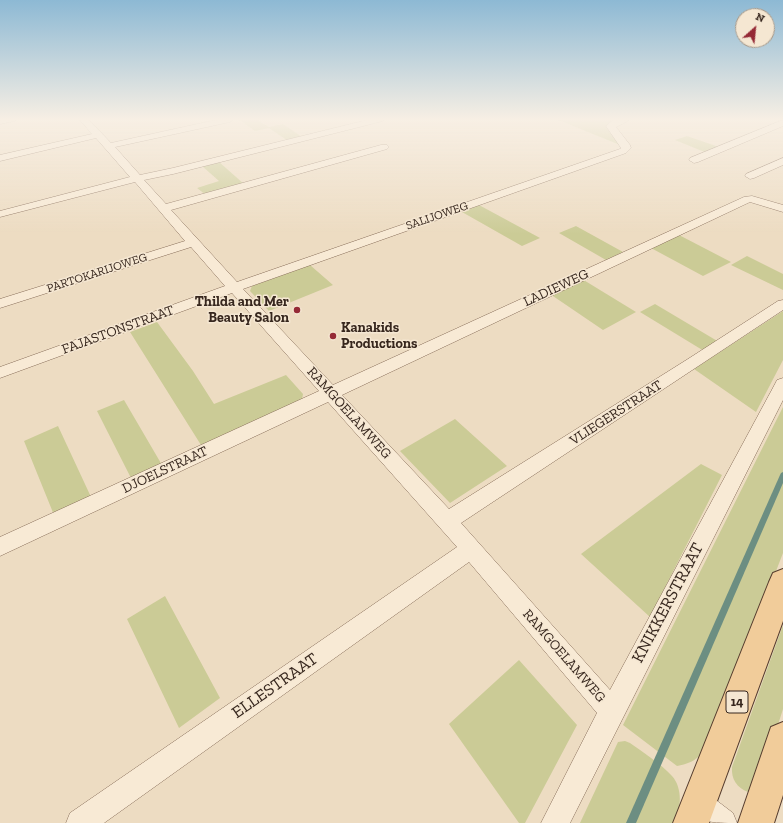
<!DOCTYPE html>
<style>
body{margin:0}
#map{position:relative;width:783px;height:823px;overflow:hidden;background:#eddcc2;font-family:"Zilla Slab",serif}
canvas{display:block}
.north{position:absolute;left:735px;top:8px;width:40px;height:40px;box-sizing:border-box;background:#f5e7d2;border:1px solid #a99a8a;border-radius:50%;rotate:27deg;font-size:11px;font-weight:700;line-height:16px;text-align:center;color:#37271e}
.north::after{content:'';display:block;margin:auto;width:14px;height:18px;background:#952a36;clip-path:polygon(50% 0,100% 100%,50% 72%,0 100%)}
</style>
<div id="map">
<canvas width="783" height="823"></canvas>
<div class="north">N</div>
</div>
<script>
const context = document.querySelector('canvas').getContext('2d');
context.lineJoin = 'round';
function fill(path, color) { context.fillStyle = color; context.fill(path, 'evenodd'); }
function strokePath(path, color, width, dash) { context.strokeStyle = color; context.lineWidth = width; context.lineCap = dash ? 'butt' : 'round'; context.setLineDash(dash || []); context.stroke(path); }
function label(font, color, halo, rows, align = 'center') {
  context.font = font + ' "Zilla Slab",serif'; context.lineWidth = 3; context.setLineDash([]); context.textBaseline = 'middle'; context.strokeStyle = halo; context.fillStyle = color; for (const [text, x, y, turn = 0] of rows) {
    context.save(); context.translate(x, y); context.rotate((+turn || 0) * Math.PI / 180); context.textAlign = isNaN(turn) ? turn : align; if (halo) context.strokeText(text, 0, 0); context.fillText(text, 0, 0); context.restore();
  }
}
const green = new Path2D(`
 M 238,119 L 256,119 L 269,127 L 283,124 L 302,137 L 288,141 L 269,128 L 255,131 Z
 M 556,119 L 608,119 L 613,120 L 607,127 C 609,134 617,137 620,145 Z
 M 687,136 L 719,147 L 707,153 L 675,140 Z
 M 218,161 L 244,184 L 206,195 L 197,188 L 219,181 L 202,166 Z
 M 479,205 L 540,238 L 522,246 L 462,212 Z
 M 576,226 L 623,252 L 606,260 L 559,233 Z
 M 679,235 L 731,262 L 703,276 L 651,248 Z
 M 747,256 L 783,274 L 783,290 L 731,265 Z
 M 310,265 L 333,285 L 269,311 L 250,291 L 252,286 Z
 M 582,279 L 636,312 L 603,330 L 550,294 Z
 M 655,304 L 719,342 L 704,351 L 640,312 Z
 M 783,311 L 783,360 L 756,412 L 694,369 Z
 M 157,322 L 193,371 L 214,404 L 286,375 L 303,394 L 302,400 L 201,445 L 130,332 Z
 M 124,400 L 162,465 L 132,480 L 97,411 Z
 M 783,407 L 783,553 L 711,739 C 701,756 697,762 677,766 L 623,725 Z
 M 455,419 L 507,466 L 450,503 L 400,451 Z
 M 58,426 L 91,497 L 54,515 L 24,441 Z
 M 701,464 L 722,475 L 650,617 L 581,554 Z
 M 165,596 L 220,698 L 179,728 L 127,619 Z
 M 783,625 L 783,709 L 760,781 L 757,787 L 748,792 C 737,788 731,779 732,767 Z
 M 519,660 L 577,725 L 525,823 L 519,823 L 449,724 Z
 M 625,741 L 630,743 C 644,753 660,763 672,776 C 683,788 681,809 675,823 L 580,823 L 618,742 Z`);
const stream = new Path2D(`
 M 783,472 L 783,483 L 636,823 L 626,823 L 780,475 L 781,473 Z`);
const street = new Path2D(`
 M 0,119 L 16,119 L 15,121 L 0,124 Z
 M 79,119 L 88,119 L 111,143 L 220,119 L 234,119 L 230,122 L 115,147 L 140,175 L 173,168 L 371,119 L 384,119 L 383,121 L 173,174 L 144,180 L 166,204 L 381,145 L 387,145 L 389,147 L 387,149 L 171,210 L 237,282 L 620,149 L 621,148 L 606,126 L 613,120 L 629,119 L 628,121 L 616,127 L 630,145 L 631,148 L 626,153 L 243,289 L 333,385 L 744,197 L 752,196 L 783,205 L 783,212 L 750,202 L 342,395 L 449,509 L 688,359 L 778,301 L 783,300 L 783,310 L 461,523 L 610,690 L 775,384 L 777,380 L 783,378 L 783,400 L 570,823 L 541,823 L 597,713 L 469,562 L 104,823 L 66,823 L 70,813 L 457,547 L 328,402 L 0,556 L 0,537 L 319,391 L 232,293 L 0,378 L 0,367 L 225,286 L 191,247 L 0,308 L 0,299 L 185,241 L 135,182 L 0,217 L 0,211 L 130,177 L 96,138 L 0,161 L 0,155 L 92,134 Z
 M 783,120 L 783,126 L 698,162 L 694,163 L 689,160 L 690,158 Z
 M 783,158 L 783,165 L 754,178 L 750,179 L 745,176 L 746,174 Z
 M 698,790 L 708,794 L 733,813 L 737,823 C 714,823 695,823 684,804 L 688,794 Z`);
const primary = new Path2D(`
 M 783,569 L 783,621 L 709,823 L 673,823 L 769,582 L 773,573 Z
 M 783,722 L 783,795 L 774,823 L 738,823 L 771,727 Z`);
const markers = [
 [297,310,4,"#952a36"],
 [333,336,4,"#952a36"]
];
const farStreetnames = [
 ["SALIJOWEG",437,216,-19],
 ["PARTOKARIJOWEG",97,273,-18]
];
const shields = [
 [737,702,22]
];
const shieldNames = [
 ["14",737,702]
];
const streetNames = [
 ["LADIEWEG",556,288,-25],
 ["FAJASTONSTRAAT",118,330,-20],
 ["RAMGOELAMWEG",349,413,48],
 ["VLIEGERSTRAAT",616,413,-33],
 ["DJOELSTRAAT",165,470,-25],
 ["RAMGOELAMWEG",564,656,49]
];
const poiNames = [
 ["Thilda and Mer",289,302],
 ["Beauty Salon",289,318],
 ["Kanakids",341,328,"left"],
 ["Productions",341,344,"left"]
];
const nearStreetnames = [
 ["KNIKKERSTRAAT",668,603,-62],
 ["ELLESTRAAT",275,686,-35]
];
fill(green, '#cbcb96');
fill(stream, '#6c8e82');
strokePath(street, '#876d59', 1);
strokePath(primary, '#553c2e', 2);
fill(street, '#f8ead5');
fill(primary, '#f1cc9a');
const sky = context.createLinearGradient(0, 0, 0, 234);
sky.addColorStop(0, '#8db9d4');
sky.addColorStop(0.51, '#f7efe4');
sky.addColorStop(1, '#f7efe400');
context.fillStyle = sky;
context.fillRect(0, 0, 783, 234);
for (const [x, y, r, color] of markers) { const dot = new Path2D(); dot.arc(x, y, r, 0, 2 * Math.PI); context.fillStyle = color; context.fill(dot); strokePath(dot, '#f5e7d2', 1.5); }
label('12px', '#37271e', '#f5e7d2', farStreetnames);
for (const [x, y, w] of shields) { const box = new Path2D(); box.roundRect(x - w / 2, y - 11, w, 22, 3); context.fillStyle = '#f5e7d2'; context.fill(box); strokePath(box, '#37271e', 1); }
label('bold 13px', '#37271e', null, shieldNames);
label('14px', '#37271e', '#f5e7d2', streetNames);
label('bold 14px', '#37271e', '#f5e7d2', poiNames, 'right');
label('17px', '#37271e', '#f5e7d2', nearStreetnames);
</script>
